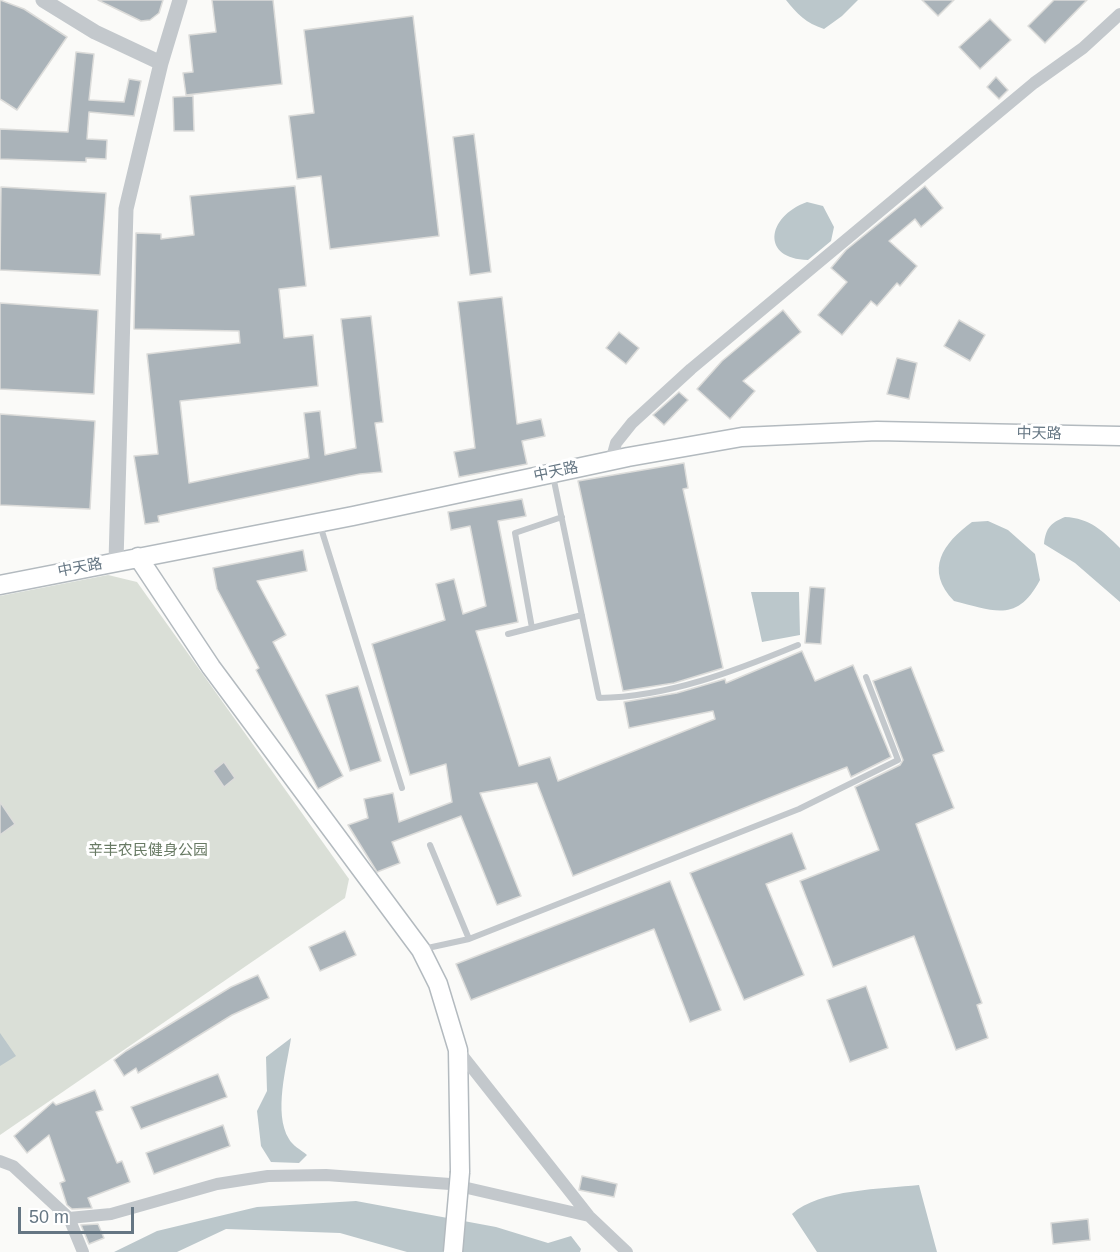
<!DOCTYPE html>
<meta charset="utf-8">
<style>
body{margin:0}
#map{position:relative;width:1120px;height:1252px;overflow:hidden;background:#fafaf8;font-family:Arial,sans-serif}
canvas{display:block}
.scale{position:absolute;left:18px;top:1207px;width:116px;height:27px;box-sizing:border-box;border:3px solid #657683;border-top:0;padding-left:8px;font-size:18px;line-height:21px;white-space:nowrap;color:#657683;-webkit-text-stroke:4px #fff;paint-order:stroke}
</style>
<div id="map">
<canvas width="1120" height="1252"></canvas>
<div class="scale">50 m</div>
</div>
<script>
const context = document.querySelector('canvas').getContext('2d');
context.lineJoin = 'round';
function fill(path, color) { context.fillStyle = color; context.fill(path, 'evenodd'); }
function strokePath(path, color, width, dash) { context.strokeStyle = color; context.lineWidth = width; context.lineCap = dash ? 'butt' : 'round'; context.setLineDash(dash || []); context.stroke(path); }
function label(font, color, halo, rows, align = 'center') {
  context.font = font + ' Arial,"Noto Sans SC",sans-serif'; context.lineWidth = 6; context.setLineDash([]); context.textBaseline = 'middle'; context.strokeStyle = halo; context.fillStyle = color; for (const [text, x, y, turn = 0] of rows) {
    context.save(); context.translate(x, y); context.rotate((+turn || 0) * Math.PI / 180); context.textAlign = isNaN(turn) ? turn : align; if (halo) context.strokeText(text, 0, 0); context.fillText(text, 0, 0); context.restore();
  }
}
const green = new Path2D(`
 M 108,575 L 137,582 L 349,879 L 345,898 L 0,1135 L 0,596 Z`);
const water = new Path2D(`
 M 786,0 L 858,0 L 842,16 L 824,29 C 806,23 797,14 786,0 Z
 M 807,202 L 823,206 L 834,227 L 831,241 L 808,260 C 761,259 766,217 807,202 Z
 M 1065,517 C 1090,518 1103,531 1120,548 L 1120,602 L 1075,563 L 1044,544 C 1046,527 1051,523 1065,517 Z
 M 988,521 L 1008,530 L 1035,554 L 1040,580 C 1017,623 995,611 954,601 C 924,570 943,543 972,522 Z
 M 751,592 L 799,592 L 800,635 L 762,642 Z
 M 0,1033 L 16,1056 L 0,1066 Z
 M 291,1038 C 287,1066 273,1113 289,1139 C 292,1145 301,1150 307,1155 L 299,1163 L 271,1162 L 261,1146 L 257,1111 L 267,1091 L 266,1057 Z
 M 919,1185 L 937,1252 L 817,1252 L 792,1214 C 819,1189 883,1189 919,1185 Z
 M 356,1201 L 496,1227 L 548,1243 L 571,1236 L 581,1249 L 580,1252 L 407,1252 L 340,1233 L 226,1229 L 177,1252 L 114,1252 L 157,1231 L 257,1207 Z`);
const building = new Path2D(`
 M 0,0 L 24,9 L 67,37 L 17,110 L 0,99 Z
 M 98,0 L 163,0 L 159,13 L 150,20 L 141,21 Z
 M 212,0 L 273,0 L 282,84 L 186,95 L 183,73 L 193,72 L 189,35 L 216,32 Z
 M 922,0 L 954,0 L 938,16 Z
 M 1054,0 L 1087,0 L 1045,43 L 1028,26 Z
 M 413,16 L 439,236 L 330,249 L 321,176 L 297,179 L 289,116 L 314,113 L 304,30 Z
 M 990,19 L 1011,40 L 980,69 L 959,47 Z
 M 76,52 L 94,54 L 89,100 L 124,102 L 129,79 L 141,81 L 134,116 L 89,112 L 87,139 L 107,140 L 106,159 L 86,158 L 86,162 L 0,159 L 0,129 L 68,132 Z
 M 996,77 L 1008,90 L 999,99 L 987,87 Z
 M 193,96 L 194,131 L 174,131 L 173,97 Z
 M 474,134 L 491,272 L 470,275 L 453,137 Z
 M 295,186 L 306,286 L 279,289 L 284,338 L 313,335 L 318,386 L 180,401 L 189,483 L 309,458 L 304,413 L 320,411 L 325,455 L 356,448 L 341,319 L 371,316 L 383,422 L 375,423 L 382,472 L 360,474 L 158,516 L 159,522 L 145,524 L 134,456 L 158,454 L 147,354 L 240,343 L 239,331 L 134,329 L 136,233 L 161,234 L 161,239 L 194,235 L 190,196 Z
 M 925,186 L 943,208 L 921,227 L 915,219 L 889,241 L 917,266 L 900,286 L 897,283 L 877,306 L 871,301 L 842,335 L 818,315 L 847,282 L 831,268 L 846,250 Z
 M 1,187 L 106,193 L 100,275 L 0,270 Z
 M 502,297 L 517,424 L 541,419 L 545,436 L 522,441 L 527,464 L 459,477 L 454,452 L 475,448 L 458,302 Z
 M 0,303 L 98,310 L 94,394 L 0,389 Z
 M 783,310 L 801,332 L 743,381 L 755,391 L 730,419 L 697,389 L 722,361 Z
 M 959,320 L 985,335 L 970,361 L 944,346 Z
 M 619,332 L 639,348 L 626,364 L 606,348 Z
 M 897,358 L 917,363 L 909,399 L 887,394 Z
 M 679,392 L 688,400 L 664,425 L 653,415 Z
 M 0,414 L 95,421 L 90,509 L 0,505 Z
 M 684,463 L 688,488 L 683,489 L 723,668 L 674,683 L 623,691 L 578,481 Z
 M 522,499 L 526,516 L 498,521 L 518,622 L 476,631 L 519,766 L 550,757 L 558,781 L 715,719 L 713,711 L 629,728 L 624,702 L 677,693 L 725,679 L 726,683 L 802,651 L 815,681 L 853,665 L 891,757 L 851,777 L 847,767 L 573,876 L 537,783 L 480,793 L 521,896 L 497,905 L 461,816 L 392,842 L 400,863 L 377,872 L 348,825 L 368,818 L 364,799 L 393,793 L 399,822 L 452,802 L 446,764 L 410,775 L 372,644 L 445,620 L 436,584 L 454,579 L 463,614 L 486,606 L 470,526 L 451,530 L 448,512 Z
 M 303,550 L 307,571 L 257,581 L 286,635 L 273,642 L 343,776 L 318,789 L 256,670 L 259,668 L 217,589 L 213,568 Z
 M 810,587 L 825,588 L 821,644 L 805,643 Z
 M 911,667 L 944,751 L 933,755 L 954,808 L 916,824 L 982,1003 L 977,1005 L 988,1038 L 956,1050 L 914,936 L 833,967 L 800,881 L 879,850 L 855,787 L 900,765 L 903,760 L 873,681 Z
 M 358,686 L 381,761 L 350,771 L 326,695 Z
 M 224,762 L 235,778 L 224,787 L 213,771 Z
 M 0,802 L 15,824 L 0,835 Z
 M 792,833 L 806,869 L 766,884 L 804,975 L 744,1000 L 690,873 Z
 M 670,881 L 721,1010 L 690,1022 L 654,929 L 471,1000 L 456,964 Z
 M 345,931 L 356,955 L 320,971 L 309,947 Z
 M 258,975 L 269,998 L 232,1015 L 138,1073 L 136,1068 L 124,1076 L 114,1060 L 126,1051 L 231,987 Z
 M 866,986 L 888,1048 L 850,1062 L 827,1000 Z
 M 218,1074 L 227,1097 L 141,1129 L 131,1107 Z
 M 95,1090 L 103,1110 L 96,1112 L 117,1163 L 122,1161 L 130,1182 L 88,1198 L 92,1208 L 72,1209 L 67,1205 L 60,1183 L 65,1181 L 49,1135 L 27,1153 L 14,1136 L 53,1102 L 56,1105 Z
 M 223,1125 L 230,1146 L 154,1174 L 146,1153 Z
 M 582,1176 L 617,1184 L 614,1197 L 579,1190 Z
 M 1088,1219 L 1090,1240 L 1053,1244 L 1051,1223 Z
 M 98,1224 L 104,1238 L 89,1244 L 81,1225 Z`);
const service = new Path2D(`
 M 553,476 L 599,698 C 668,697 735,671 798,645
 M 320,525 L 402,788
 M 532,628 L 515,533 L 562,517
 M 508,634 L 582,615
 M 430,845 L 469,939
 M 423,949 L 469,939 L 799,809 L 898,760 L 866,677`);
const minor = new Path2D(`
 M 611,461 L 616,443 L 632,423 L 691,369 L 1034,83 L 1083,48 L 1120,14
 M 458,1050 L 589,1216 L 627,1252
 M 0,1161 L 13,1166 L 69,1218 L 83,1252
 M 69,1218 L 111,1214 L 217,1184 L 268,1176 L 326,1175 L 450,1184 L 589,1216`);
const tertiary = new Path2D(`
 M 43,0 L 95,32 L 161,63
 M 116,561 L 126,209 L 161,63 L 180,0`);
const secondary = new Path2D(`
 M 138,557 L 211,667 L 421,950 L 438,984 L 458,1050 L 460,1172
 M 0,585 L 353,516 L 628,457 L 742,437 L 877,431 L 1120,436`);
const secondaryBridge = new Path2D(`
 M 453,1252 L 460,1172`);
const streetNames = [
 ["中天路",1039,434,1],
 ["中天路",556,472,-12],
 ["中天路",80,568,-11]
];
const parkNames = [
 ["辛丰农民健身公园",148,851]
];
fill(green, '#dadfd7');
fill(water, '#bbc7cb');
fill(building, '#aab3b9');
strokePath(building, '#dcdcda', 1.5);
strokePath(secondary, '#b3babf', 21);
strokePath(service, '#c3c8cc', 6);
strokePath(minor, '#c3c8cc', 12);
strokePath(tertiary, '#c3c8cc', 15);
strokePath(secondary, '#fff', 18);
strokePath(secondaryBridge, '#b3babf', 21, []);
strokePath(secondaryBridge, '#fff', 18);
label('15px', '#657683', '#fff', streetNames);
label('15px', '#687a64', '#fff', parkNames);
</script>
